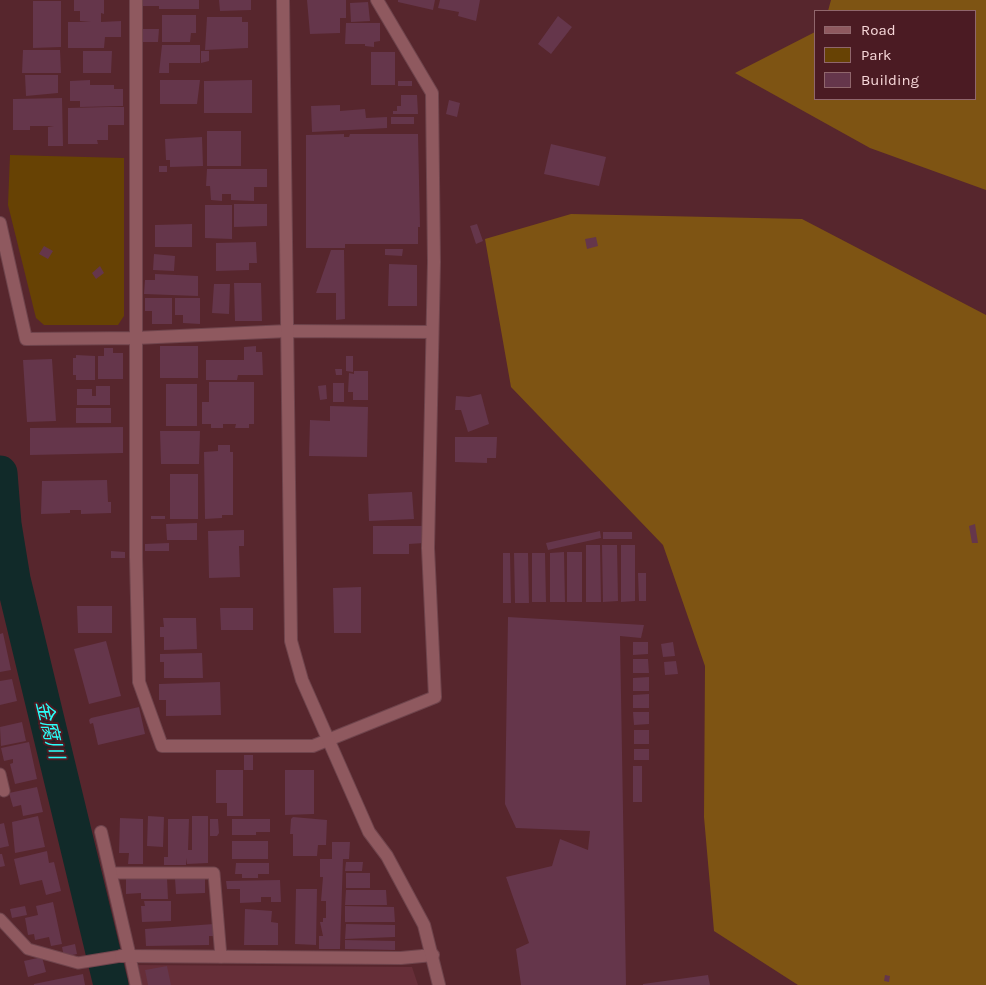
<!DOCTYPE html>
<meta charset="utf-8">
<style>
body{margin:0}
#map{position:relative;width:986px;height:985px;overflow:hidden;background:#57262d;font-family:Karla,sans-serif}
canvas{display:block}
.legend{position:absolute;left:814px;top:10px;width:162px;height:90px;box-sizing:border-box;background:#4b1b23;border:1px solid #90666c;margin:0;padding:6px 9px;list-style:none;font-size:15px;color:#f7d7d9}
.legend li{display:flex;align-items:center;gap:10px;height:25px}
.legend b{width:25px;border:1px solid #90666c}
</style>
<div id="map">
<canvas width="986" height="985"></canvas>
<ul class="legend">
<li><b style="height:6px;background:#8f595f"></b>Road</li>
<li><b style="height:14px;background:#674204"></b>Park</li>
<li><b style="height:14px;background:#65364b"></b>Building</li>
</ul>
</div>
<script>
const context = document.querySelector('canvas').getContext('2d');
context.lineJoin = 'round';
function fill(path, color) { context.fillStyle = color; context.fill(path, 'evenodd'); }
function strokePath(path, color, width, dash) { context.strokeStyle = color; context.lineWidth = width; context.lineCap = dash ? 'butt' : 'round'; context.setLineDash(dash || []); context.stroke(path); }
function label(font, color, halo, rows, align = 'center') {
  context.font = font + ' Karla,"Noto Sans JP",sans-serif'; context.lineWidth = 4; context.setLineDash([]); context.textBaseline = 'middle'; context.strokeStyle = halo; context.fillStyle = color; for (const [text, x, y, turn = 0] of rows) {
    context.save(); context.translate(x, y); context.rotate((+turn || 0) * Math.PI / 180); context.textAlign = isNaN(turn) ? turn : align; if (halo) context.strokeText(text, 0, 0); context.fillText(text, 0, 0); context.restore();
  }
}
const built = new Path2D(`
 M 138,965 L 412,967 L 418,985 L 142,985 Z`);
const green = new Path2D(`
 M 10,155 L 124,158 L 124,316 L 118,325 L 44,325 L 36,318 L 8,205 Z`);
const forest = new Path2D(`
 M 831,0 L 986,0 L 986,190 L 870,148 L 735,73 L 815,32 L 815,99 L 975,99 L 975,11 L 828,11 Z
 M 571,214 L 802,219 L 986,315 L 986,985 L 798,985 L 714,931 L 704,817 L 705,666 L 663,545 L 511,387 L 485,239 Z`);
const river = new Path2D(`
 M 0,473 L 4,524 L 13,579 L 111,985`);
const building = new Path2D(`
 M 74,0 L 104,0 L 104,14 L 101,13 L 101,22 L 121,21 L 121,37 L 105,37 L 104,48 L 68,48 L 68,22 L 91,22 L 80,21 L 80,11 L 74,11 Z
 M 143,0 L 199,0 L 199,9 L 159,9 L 159,6 L 143,6 Z
 M 219,0 L 251,0 L 251,10 L 220,11 Z
 M 307,0 L 346,0 L 346,18 L 340,18 L 340,33 L 310,34 Z
 M 398,0 L 435,0 L 433,10 L 398,2 Z
 M 440,0 L 480,0 L 476,21 L 458,16 L 459,12 L 438,8 Z
 M 33,1 L 61,1 L 61,47 L 33,48 Z
 M 368,2 L 370,21 L 351,22 L 350,3 Z
 M 162,15 L 196,15 L 196,33 L 191,33 L 190,42 L 162,42 Z
 M 558,16 L 572,27 L 551,54 L 538,44 Z
 M 207,17 L 242,17 L 242,22 L 248,22 L 248,48 L 205,50 Z
 M 346,23 L 380,23 L 380,41 L 374,42 L 374,47 L 365,46 L 365,44 L 345,44 Z
 M 143,29 L 159,29 L 158,42 L 143,42 Z
 M 162,45 L 200,45 L 200,63 L 169,63 L 169,73 L 159,73 Z
 M 23,50 L 60,50 L 61,73 L 22,73 Z
 M 83,51 L 112,51 L 111,73 L 83,73 Z
 M 201,51 L 209,51 L 209,61 L 201,63 Z
 M 371,52 L 395,52 L 395,85 L 371,85 Z
 M 25,75 L 58,75 L 58,93 L 26,96 Z
 M 90,80 L 90,85 L 114,85 L 114,89 L 123,89 L 123,106 L 80,107 L 80,101 L 70,101 L 70,81 Z
 M 160,80 L 200,80 L 197,104 L 160,104 Z
 M 252,80 L 252,113 L 204,113 L 204,81 Z
 M 398,81 L 412,81 L 412,86 L 398,86 Z
 M 401,95 L 417,95 L 418,114 L 393,114 L 393,111 L 397,111 L 397,106 L 401,106 Z
 M 62,98 L 63,146 L 48,146 L 48,127 L 54,126 L 30,126 L 30,130 L 13,130 L 13,99 Z
 M 449,100 L 460,103 L 457,117 L 446,114 Z
 M 340,105 L 340,111 L 365,109 L 366,118 L 387,117 L 387,128 L 312,132 L 311,106 Z
 M 108,107 L 124,107 L 124,125 L 108,125 L 108,140 L 97,140 L 98,144 L 68,144 L 68,108 Z
 M 391,117 L 414,117 L 414,124 L 391,124 Z
 M 207,131 L 241,131 L 241,166 L 207,166 Z
 M 344,134 L 344,137 L 349,137 L 350,134 L 418,134 L 420,227 L 418,227 L 418,244 L 345,244 L 345,248 L 306,248 L 306,135 Z
 M 202,137 L 203,166 L 170,167 L 170,160 L 166,160 L 165,139 Z
 M 551,144 L 606,157 L 599,186 L 544,174 Z
 M 159,166 L 167,166 L 167,172 L 159,172 Z
 M 207,169 L 267,169 L 267,187 L 254,187 L 254,201 L 231,200 L 231,194 L 222,194 L 222,201 L 211,200 L 210,186 L 206,186 Z
 M 234,204 L 267,204 L 267,226 L 234,227 Z
 M 205,205 L 232,205 L 232,239 L 205,238 Z
 M 192,224 L 192,247 L 155,247 L 155,225 Z
 M 477,224 L 483,241 L 476,244 L 470,226 Z
 M 596,237 L 598,246 L 587,249 L 585,239 Z
 M 256,242 L 257,263 L 249,263 L 249,270 L 216,271 L 216,243 Z
 M 44,246 L 53,251 L 48,259 L 39,254 Z
 M 385,249 L 403,249 L 402,256 L 385,255 Z
 M 331,250 L 344,250 L 345,319 L 336,320 L 336,293 L 316,293 Z
 M 154,254 L 175,256 L 174,271 L 153,270 Z
 M 389,264 L 417,265 L 417,306 L 388,306 Z
 M 100,266 L 104,273 L 96,279 L 92,273 Z
 M 155,274 L 198,276 L 198,296 L 144,294 L 145,280 L 155,280 Z
 M 234,283 L 261,283 L 262,321 L 235,321 Z
 M 214,284 L 230,284 L 229,314 L 212,313 Z
 M 145,298 L 172,298 L 172,324 L 152,324 L 152,311 L 145,311 Z
 M 175,298 L 200,298 L 200,324 L 183,323 L 183,315 L 175,315 Z
 M 160,346 L 198,346 L 198,378 L 160,378 Z
 M 256,346 L 256,352 L 262,352 L 263,375 L 238,375 L 237,380 L 206,380 L 206,360 L 244,360 L 244,347 Z
 M 104,348 L 113,348 L 113,353 L 123,353 L 123,379 L 98,379 L 98,356 L 104,356 Z
 M 76,355 L 95,356 L 95,380 L 76,380 L 76,375 L 73,375 L 73,358 L 76,358 Z
 M 346,356 L 353,356 L 353,372 L 346,371 Z
 M 52,359 L 56,421 L 27,422 L 23,360 Z
 M 335,369 L 342,369 L 342,375 L 336,375 Z
 M 354,371 L 368,371 L 368,400 L 353,400 L 353,392 L 348,392 L 349,373 L 354,374 Z
 M 209,382 L 254,382 L 254,424 L 249,424 L 249,428 L 235,428 L 236,424 L 223,424 L 223,428 L 211,428 L 211,424 L 202,424 L 202,402 L 209,402 Z
 M 333,383 L 344,383 L 344,402 L 333,402 Z
 M 166,384 L 197,384 L 197,426 L 166,426 Z
 M 326,385 L 327,399 L 320,400 L 318,386 Z
 M 96,386 L 110,386 L 110,405 L 77,405 L 77,389 L 92,389 L 92,396 L 96,396 Z
 M 481,394 L 489,424 L 468,432 L 461,410 L 455,410 L 456,396 L 469,397 Z
 M 330,406 L 368,407 L 367,457 L 309,456 L 310,420 L 330,421 Z
 M 76,408 L 111,408 L 111,423 L 76,423 Z
 M 123,427 L 123,453 L 30,455 L 30,428 Z
 M 160,431 L 200,431 L 199,464 L 161,464 Z
 M 455,437 L 497,437 L 496,458 L 487,458 L 487,463 L 455,462 Z
 M 218,445 L 230,445 L 230,452 L 233,452 L 233,515 L 222,515 L 222,518 L 205,519 L 204,452 L 218,451 Z
 M 170,474 L 198,474 L 198,519 L 170,519 Z
 M 107,480 L 108,502 L 111,502 L 111,513 L 81,514 L 81,510 L 70,510 L 70,513 L 41,514 L 42,481 Z
 M 412,492 L 414,519 L 369,521 L 368,494 Z
 M 151,516 L 165,516 L 165,519 L 151,519 Z
 M 197,523 L 197,540 L 167,540 L 166,524 Z
 M 975,524 L 978,543 L 972,543 L 969,526 Z
 M 373,526 L 424,526 L 424,543 L 409,544 L 409,554 L 373,554 Z
 M 244,530 L 244,546 L 239,546 L 240,577 L 209,578 L 208,531 Z
 M 600,531 L 601,538 L 548,550 L 546,543 Z
 M 603,532 L 632,532 L 632,539 L 603,539 Z
 M 169,543 L 169,551 L 145,551 L 145,544 Z
 M 586,545 L 600,545 L 601,602 L 586,602 Z
 M 602,545 L 617,545 L 618,601 L 603,602 Z
 M 621,545 L 635,545 L 635,601 L 621,602 Z
 M 111,551 L 125,552 L 125,558 L 111,558 Z
 M 564,552 L 565,602 L 550,602 L 550,553 Z
 M 567,552 L 582,552 L 582,602 L 567,602 Z
 M 503,553 L 510,553 L 511,603 L 503,603 Z
 M 514,553 L 528,553 L 529,603 L 515,603 Z
 M 532,553 L 545,553 L 546,602 L 532,602 Z
 M 638,573 L 646,573 L 646,601 L 639,601 Z
 M 361,587 L 361,633 L 334,633 L 333,588 Z
 M 77,606 L 112,606 L 112,633 L 78,633 Z
 M 220,608 L 253,608 L 253,630 L 221,630 Z
 M 508,617 L 644,625 L 641,638 L 620,636 L 626,985 L 521,985 L 516,949 L 529,943 L 506,877 L 552,866 L 560,839 L 588,850 L 590,831 L 516,828 L 505,804 Z
 M 163,618 L 196,618 L 197,649 L 164,650 L 164,637 L 160,637 L 160,627 L 164,627 Z
 M 3,633 L 11,670 L 0,672 L 0,634 Z
 M 106,641 L 121,696 L 89,704 L 74,649 Z
 M 633,642 L 648,642 L 648,654 L 633,655 Z
 M 673,642 L 675,656 L 663,657 L 661,644 Z
 M 202,653 L 203,678 L 164,678 L 164,662 L 160,662 L 160,654 Z
 M 633,659 L 648,659 L 649,673 L 633,673 Z
 M 676,661 L 678,674 L 665,675 L 664,662 Z
 M 649,677 L 649,691 L 633,691 L 633,678 Z
 M 12,679 L 17,701 L 0,705 L 0,681 Z
 M 220,682 L 221,715 L 166,716 L 166,700 L 159,700 L 159,684 Z
 M 649,694 L 649,708 L 633,708 L 633,695 Z
 M 139,707 L 145,734 L 98,745 L 93,723 L 90,724 L 89,720 L 91,718 Z
 M 633,712 L 649,712 L 649,724 L 634,725 Z
 M 22,722 L 26,741 L 1,746 L 0,727 Z
 M 634,730 L 649,730 L 649,744 L 634,744 Z
 M 29,742 L 37,779 L 15,784 L 10,764 L 13,763 L 13,759 L 4,761 L 1,748 Z
 M 634,749 L 649,749 L 649,760 L 634,760 Z
 M 244,755 L 253,755 L 253,770 L 244,770 Z
 M 633,766 L 642,766 L 642,802 L 633,802 Z
 M 216,770 L 243,770 L 243,816 L 227,816 L 227,803 L 216,803 Z
 M 285,770 L 314,770 L 314,814 L 285,815 Z
 M 37,787 L 43,812 L 23,816 L 21,805 L 13,807 L 9,793 Z
 M 38,816 L 45,847 L 15,853 L 12,822 Z
 M 148,816 L 164,817 L 163,847 L 147,846 Z
 M 192,816 L 208,816 L 208,863 L 187,864 L 186,858 L 186,865 L 164,865 L 164,857 L 168,857 L 168,819 L 189,819 L 188,850 L 192,850 Z
 M 293,817 L 327,820 L 326,845 L 318,845 L 317,856 L 293,856 L 293,834 L 290,834 L 291,819 Z
 M 120,818 L 143,819 L 143,864 L 128,864 L 129,853 L 119,853 Z
 M 218,819 L 219,833 L 217,836 L 210,836 L 210,819 Z
 M 232,819 L 270,819 L 270,832 L 256,832 L 256,835 L 232,835 Z
 M 4,823 L 9,846 L 0,848 L 0,824 Z
 M 232,841 L 268,841 L 268,859 L 232,859 Z
 M 332,842 L 350,842 L 349,859 L 343,859 L 340,949 L 319,949 L 319,936 L 323,936 L 320,922 L 323,922 L 323,918 L 326,918 L 326,901 L 321,901 L 323,877 L 320,877 L 320,859 L 332,859 Z
 M 47,851 L 49,863 L 54,862 L 61,891 L 46,895 L 42,880 L 20,885 L 14,859 Z
 M 0,854 L 2,854 L 5,866 L 0,867 Z
 M 346,862 L 363,862 L 362,871 L 345,871 Z
 M 236,863 L 269,863 L 269,874 L 258,874 L 258,878 L 242,878 L 242,874 L 235,874 Z
 M 346,873 L 370,873 L 370,888 L 346,888 Z
 M 140,877 L 140,879 L 167,878 L 168,899 L 141,899 L 141,893 L 126,894 L 126,878 Z
 M 175,879 L 205,879 L 205,893 L 176,894 Z
 M 280,880 L 281,902 L 271,902 L 271,897 L 261,897 L 261,902 L 240,903 L 240,889 L 227,889 L 226,881 Z
 M 296,889 L 317,889 L 316,945 L 295,944 Z
 M 346,890 L 386,890 L 387,905 L 345,905 Z
 M 144,901 L 171,901 L 171,921 L 142,922 L 141,906 L 145,906 Z
 M 53,902 L 62,944 L 51,946 L 49,937 L 35,940 L 34,934 L 28,935 L 25,918 L 38,915 L 36,906 Z
 M 25,906 L 27,915 L 12,918 L 10,909 Z
 M 345,906 L 394,907 L 395,922 L 345,922 Z
 M 245,909 L 272,911 L 271,922 L 278,923 L 278,945 L 244,945 Z
 M 214,924 L 215,936 L 209,936 L 209,945 L 146,946 L 145,929 Z
 M 346,924 L 395,925 L 395,937 L 345,939 Z
 M 345,940 L 395,941 L 395,950 L 345,949 Z
 M 75,944 L 77,954 L 64,957 L 62,947 Z
 M 42,957 L 46,972 L 28,977 L 24,961 Z
 M 167,966 L 171,985 L 148,985 L 145,970 Z
 M 83,974 L 85,985 L 34,985 L 34,984 Z
 M 708,975 L 710,985 L 643,985 L 643,984 Z
 M 885,975 L 890,976 L 889,982 L 884,981 Z`);
const service = new Path2D(`
 M 0,774 L 4,791
 M 111,873 L 214,873 L 221,957
 M 0,919 L 28,949 L 78,963 L 121,956
 M 130,957 L 136,985`);
const minor = new Path2D(`
 M 136,0 L 136,557 L 139,682 L 162,746 L 313,746 L 435,697 L 428,548 L 434,262 L 432,93 L 377,0
 M 0,223 L 26,339 L 136,338 L 288,331 L 432,332
 M 101,832 L 130,957
 M 121,956 L 401,958 L 433,955`);
const tertiary = new Path2D(`
 M 283,0 L 291,641 L 302,680 L 369,832 L 387,856 L 424,925 L 439,985`);
const waterNames = [
 ["金腐川",49,730,76]
];
fill(built, '#662e38');
fill(green, '#674204');
fill(forest, '#7e5413');
strokePath(river, '#112a29', 35);
fill(building, '#65364b');
strokePath(service, '#6f444c', 13);
strokePath(minor, '#6f444c', 14);
strokePath(tertiary, '#6f444c', 14);
strokePath(service, '#8f595f', 11);
strokePath(minor, '#8f595f', 12);
strokePath(tertiary, '#8f595f', 12);
label('italic 20px', '#2bfef9', '#4b1b23', waterNames);
</script>
